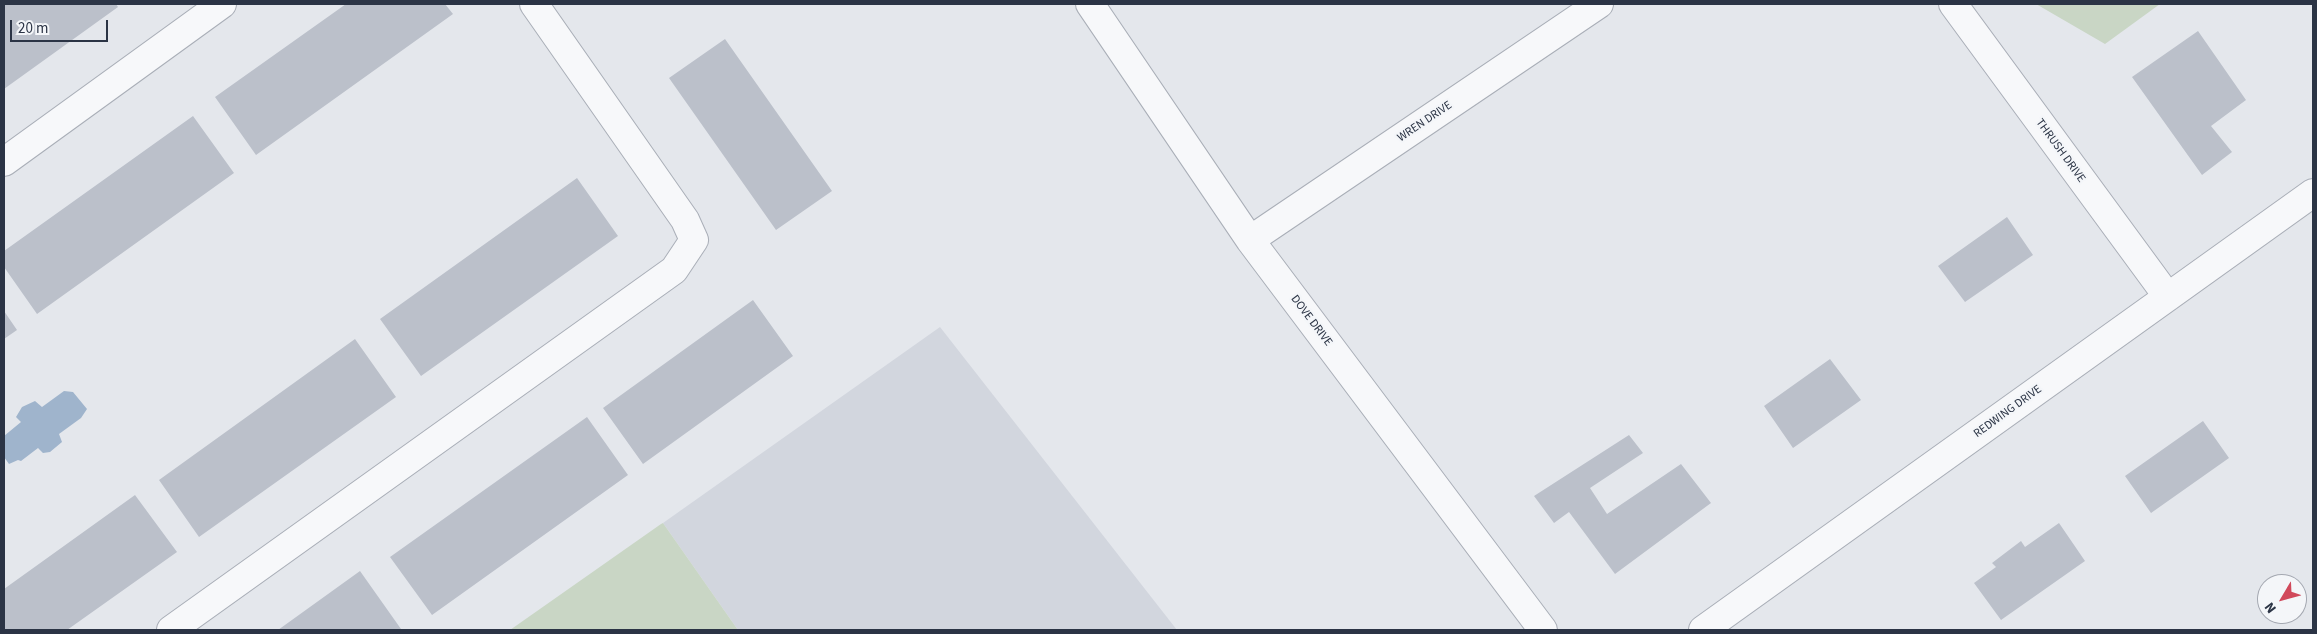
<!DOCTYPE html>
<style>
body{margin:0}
#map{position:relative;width:2317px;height:634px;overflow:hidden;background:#e4e7ec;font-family:"Source Sans 3",sans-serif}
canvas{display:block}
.frame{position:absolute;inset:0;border:5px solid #2b3445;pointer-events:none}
.north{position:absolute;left:2257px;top:574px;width:50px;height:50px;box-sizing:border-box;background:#f4f6f9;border:1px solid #a4a8b1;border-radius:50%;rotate:233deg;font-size:14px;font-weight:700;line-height:20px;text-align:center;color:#2b3445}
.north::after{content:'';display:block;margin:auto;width:18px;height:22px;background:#d1495b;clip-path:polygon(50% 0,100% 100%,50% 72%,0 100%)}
.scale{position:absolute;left:10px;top:20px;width:98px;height:22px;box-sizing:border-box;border:2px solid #2b3445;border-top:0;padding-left:6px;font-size:15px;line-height:18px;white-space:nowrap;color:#2b3445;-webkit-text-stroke:4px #f4f6f9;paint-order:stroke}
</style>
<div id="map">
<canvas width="2317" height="634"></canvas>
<div class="frame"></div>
<div class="north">N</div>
<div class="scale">20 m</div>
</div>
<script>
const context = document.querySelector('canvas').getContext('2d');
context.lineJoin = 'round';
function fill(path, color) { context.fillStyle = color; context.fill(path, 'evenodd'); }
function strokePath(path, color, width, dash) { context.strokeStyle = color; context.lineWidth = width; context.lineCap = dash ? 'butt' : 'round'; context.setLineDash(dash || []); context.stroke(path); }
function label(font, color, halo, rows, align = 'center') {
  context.font = font + ' "Source Sans 3",sans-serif'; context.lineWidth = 4.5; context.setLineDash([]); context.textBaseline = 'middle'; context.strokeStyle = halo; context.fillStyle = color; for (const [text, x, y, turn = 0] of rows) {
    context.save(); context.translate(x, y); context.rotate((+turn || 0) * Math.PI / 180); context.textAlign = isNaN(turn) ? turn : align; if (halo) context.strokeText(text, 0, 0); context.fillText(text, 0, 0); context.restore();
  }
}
const built = new Path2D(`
 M 940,327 L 1177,630 L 738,630 L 663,523 Z`);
const green = new Path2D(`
 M 2036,4 L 2160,4 L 2105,44 Z
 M 663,523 L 738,630 L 510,630 L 661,524 Z`);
const water = new Path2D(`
 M 64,391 L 73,392 L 87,409 L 81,418 L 59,434 L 62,442 L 50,452 L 43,453 L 38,448 L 21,461 L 18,460 L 9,464 L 4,457 L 4,436 L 21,422 L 16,417 L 22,407 L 35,401 L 42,407 Z`);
const building = new Path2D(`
 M 4,4 L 116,4 L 118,7 L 4,89 Z
 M 346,4 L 445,4 L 453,14 L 256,155 L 215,97 Z
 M 2198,31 L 2246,100 L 2211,126 L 2232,152 L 2202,175 L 2132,77 Z
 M 725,39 L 832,191 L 776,230 L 669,78 Z
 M 193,116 L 234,173 L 37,314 L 4,267 L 4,251 Z
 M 577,178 L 618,236 L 421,376 L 380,319 Z
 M 2007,217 L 2033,255 L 1965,302 L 1938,266 Z
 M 753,300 L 793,356 L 643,464 L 603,408 Z
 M 4,311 L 17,330 L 4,339 Z
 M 355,339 L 396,397 L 199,537 L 159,480 Z
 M 1830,359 L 1861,400 L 1793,448 L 1764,406 Z
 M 587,417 L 628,475 L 432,615 L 390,557 Z
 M 2203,421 L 2229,458 L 2151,513 L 2125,476 Z
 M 1629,435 L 1643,453 L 1590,488 L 1607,514 L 1681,464 L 1711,503 L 1615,574 L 1569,512 L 1554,523 L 1534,496 Z
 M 135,495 L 177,552 L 67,630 L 4,630 L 4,589 Z
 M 2059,523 L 2085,561 L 2001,620 L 1974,583 L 1996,567 L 1992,563 L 2021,541 L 2025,547 Z
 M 360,571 L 401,629 L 278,630 Z`);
const minor = new Path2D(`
 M 1090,4 L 1250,240 L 1543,630
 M 1953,4 L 2168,297
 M 4,162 L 222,4
 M 1250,240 L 1599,4
 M 171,630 L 674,270 L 694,240 L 685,220 L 534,4
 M 1703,630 L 2313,193`);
const streetNames = [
 ["WREN DRIVE",1425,122,-34],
 ["THRUSH DRIVE",2060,151,54],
 ["DOVE DRIVE",1311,321,53],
 ["REDWING DRIVE",2008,412,-36]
];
fill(built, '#d2d6de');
fill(green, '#c9d6c5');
fill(water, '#9fb4cc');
fill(building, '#bbc0ca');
strokePath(minor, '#a9aeb7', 30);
strokePath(minor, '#f7f8fa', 28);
label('12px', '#2b3445', '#f4f6f9', streetNames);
</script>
